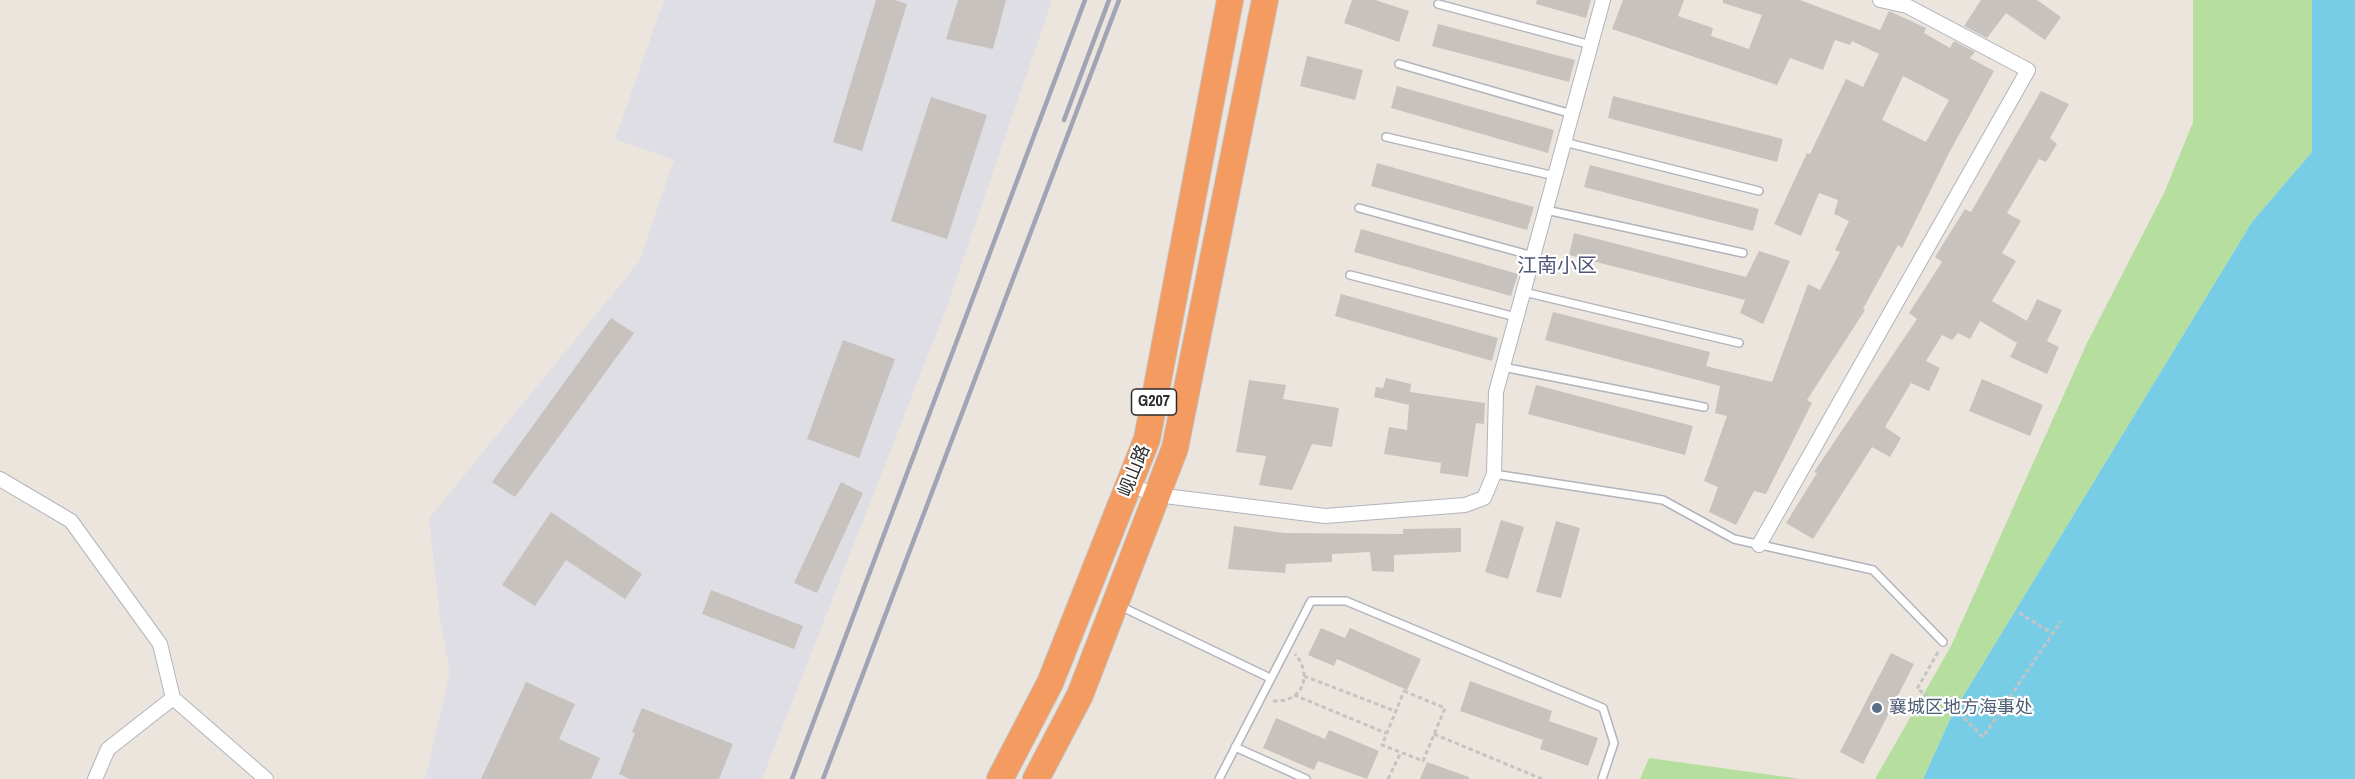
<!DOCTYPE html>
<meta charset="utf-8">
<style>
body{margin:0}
canvas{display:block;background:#ece5de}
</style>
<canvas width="2355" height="779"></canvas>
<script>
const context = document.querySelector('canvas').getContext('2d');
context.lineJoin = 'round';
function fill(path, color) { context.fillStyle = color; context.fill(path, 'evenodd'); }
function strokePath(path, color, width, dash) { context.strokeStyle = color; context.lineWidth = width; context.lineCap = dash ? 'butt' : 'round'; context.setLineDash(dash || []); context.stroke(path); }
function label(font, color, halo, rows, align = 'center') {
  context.font = font + ' "Archivo Narrow","Noto Sans SC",sans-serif'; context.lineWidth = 4.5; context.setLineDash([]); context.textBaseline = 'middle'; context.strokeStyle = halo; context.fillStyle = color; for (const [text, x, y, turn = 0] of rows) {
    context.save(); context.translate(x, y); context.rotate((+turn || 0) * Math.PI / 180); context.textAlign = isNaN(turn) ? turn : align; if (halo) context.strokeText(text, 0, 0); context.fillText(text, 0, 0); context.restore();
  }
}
const industrial = new Path2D(`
 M 664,0 L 1052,0 L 948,304 L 762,779 L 425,779 L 450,673 L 440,618 L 429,518 L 639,262 L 674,160 L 615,139 Z`);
const green = new Path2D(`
 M 2193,0 L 2312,0 L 2312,152 L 2252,222 L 1953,713 L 1923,779 L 1875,779 L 1951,646 L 2087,343 L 2165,191 L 2193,122 Z
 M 1649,758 L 1801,779 L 1640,779 Z`);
const water = new Path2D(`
 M 2312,0 L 2355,0 L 2355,779 L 1923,779 L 1953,713 L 2252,222 L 2312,152 Z`);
const building = new Path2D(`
 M 876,0 L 895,0 L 907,4 L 862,151 L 833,142 Z
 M 958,0 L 1006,0 L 993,49 L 946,39 Z
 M 1352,0 L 1375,0 L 1409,11 L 1399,42 L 1344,23 Z
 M 1537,0 L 1591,0 L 1586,18 L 1536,4 Z
 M 1623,0 L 1684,0 L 1678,16 L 1713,28 L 1711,36 L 1749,49 L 1762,15 L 1723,3 L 1723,0 L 1800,0 L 1880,30 L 1889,11 L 1926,28 L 1924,33 L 1950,48 L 1954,41 L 1975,52 L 1970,58 L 1994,71 L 1949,153 L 1902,248 L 1898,245 L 1863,309 L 1865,310 L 1807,400 L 1812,403 L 1766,494 L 1754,491 L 1736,525 L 1709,512 L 1718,487 L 1704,481 L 1727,416 L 1715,413 L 1720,386 L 1545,340 L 1553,312 L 1710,352 L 1706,366 L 1772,382 L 1808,284 L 1820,290 L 1840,252 L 1835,250 L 1849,221 L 1834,214 L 1838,200 L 1819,193 L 1801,236 L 1774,224 L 1807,153 L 1810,154 L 1846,79 L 1863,87 L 1879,54 L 1852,41 L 1850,45 L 1835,40 L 1823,70 L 1790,58 L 1777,85 L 1612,29 ZM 1903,76 L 1949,100 L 1926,142 L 1882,120 Z
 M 1981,0 L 2037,0 L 2061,17 L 2045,40 L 2006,13 L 1987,38 L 1964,26 Z
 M 1438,24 L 1575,60 L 1569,82 L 1432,46 Z
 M 1307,56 L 1363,70 L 1355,100 L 1300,86 Z
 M 1397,86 L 1554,130 L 1548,153 L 1391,108 Z
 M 2041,91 L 2069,104 L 2050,138 L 2057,144 L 2046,162 L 2039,159 L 2007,213 L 2021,221 L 2002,253 L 2016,261 L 1992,301 L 2027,321 L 2037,299 L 2062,310 L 2047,341 L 2059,347 L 2047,374 L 2010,357 L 2017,343 L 1980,321 L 1970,339 L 1958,333 L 1952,340 L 1942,335 L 1926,361 L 1940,368 L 1929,391 L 1911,383 L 1885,427 L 1901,438 L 1890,457 L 1872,447 L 1813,539 L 1786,523 L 1817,473 L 1814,472 L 1917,319 L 1909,313 L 1942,262 L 1935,257 L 1965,209 L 1971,212 Z
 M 1613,96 L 1783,139 L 1777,162 L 1608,118 Z
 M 931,97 L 987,115 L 947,239 L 891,221 Z
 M 1377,163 L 1534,207 L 1527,230 L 1371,186 Z
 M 1590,165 L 1759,209 L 1753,231 L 1584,187 Z
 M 1361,229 L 1518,274 L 1511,296 L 1354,252 Z
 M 1574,233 L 1746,277 L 1759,251 L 1790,261 L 1763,324 L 1740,313 L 1745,300 L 1569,255 Z
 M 1341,294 L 1498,338 L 1492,361 L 1335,316 Z
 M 611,318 L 634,333 L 515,497 L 492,482 Z
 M 843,340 L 895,359 L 859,458 L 807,439 Z
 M 1386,378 L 1411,384 L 1410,392 L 1485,403 L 1484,424 L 1476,423 L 1468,477 L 1440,473 L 1441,463 L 1384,454 L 1389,427 L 1407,430 L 1409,405 L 1374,397 L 1376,387 L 1383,388 Z
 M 1982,379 L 2043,405 L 2030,436 L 1969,411 Z
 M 1249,380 L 1286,385 L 1283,399 L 1339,408 L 1332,447 L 1312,444 L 1292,490 L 1259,485 L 1266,456 L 1236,452 Z
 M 1536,385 L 1693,426 L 1685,455 L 1528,414 Z
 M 841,482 L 863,493 L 817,593 L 794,583 Z
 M 551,512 L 642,574 L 625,599 L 566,560 L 535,606 L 502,585 Z
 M 1501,520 L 1524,527 L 1508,579 L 1485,572 Z
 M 1556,521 L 1580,528 L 1561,598 L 1536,592 Z
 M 1234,526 L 1284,533 L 1403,534 L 1403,529 L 1461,528 L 1461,552 L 1394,555 L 1394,572 L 1372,571 L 1370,552 L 1332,554 L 1332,562 L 1286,564 L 1285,573 L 1228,569 Z
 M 711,590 L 803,626 L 794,649 L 702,614 Z
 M 1321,628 L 1345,638 L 1350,628 L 1421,659 L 1407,690 L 1337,659 L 1334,666 L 1308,655 Z
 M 1891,653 L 1914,664 L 1863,764 L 1840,752 Z
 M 1470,681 L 1552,711 L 1549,721 L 1598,738 L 1588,766 L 1540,749 L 1543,740 L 1460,711 Z
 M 526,682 L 575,704 L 559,739 L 600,758 L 591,779 L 481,779 Z
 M 642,708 L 733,744 L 719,779 L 630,779 L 619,774 L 635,733 L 632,732 Z
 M 1276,718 L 1325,739 L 1329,730 L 1379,751 L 1367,779 L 1318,761 L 1314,770 L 1263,748 Z
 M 1427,762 L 1469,777 L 1469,779 L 1420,779 Z`);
const path = new Path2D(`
 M 2019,613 L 2052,633
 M 1938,652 L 1917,689 L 1963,717 L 1983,737 L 2061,621
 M 1304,676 L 1395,711
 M 1404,691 L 1445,708 L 1423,761 L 1382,745 Z
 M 1294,695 L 1386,733
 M 1273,701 C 1303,703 1313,675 1295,654
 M 1434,734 L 1542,779
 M 1388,779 L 1401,752`);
const lane = new Path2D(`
 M 1438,4 L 1591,45
 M 1399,64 L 1572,114
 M 1386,137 L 1555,176
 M 1564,142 L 1759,191
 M 1359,208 L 1533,256
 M 1546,210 L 1743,253
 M 1350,275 L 1516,317
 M 1524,292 L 1739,343
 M 1503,367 L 1704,407
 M 1494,474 L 1663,500 L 1734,539 L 1873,570 L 1943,642
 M 1120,606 L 1270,678
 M 1235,747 L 1306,779
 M 1219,779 L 1311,601 L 1346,601 L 1603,708 L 1614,743 L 1602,779`);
const street = new Path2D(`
 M 0,479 L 71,521 L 160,644 L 173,698 L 266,779
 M 1129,485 L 1157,495 L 1325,516 L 1465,505 L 1484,498 L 1494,474 L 1496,392 L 1603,0
 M 1759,545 L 2028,70 L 1907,6 L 1880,0
 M 95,779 L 108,749 L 173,698`);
const highway = new Path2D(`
 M 1000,779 L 1050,683 L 1147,439 L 1230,0
 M 1036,779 L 1080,695 L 1175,448 L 1265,0`);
const rail = new Path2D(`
 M 1064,120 L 1109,0
 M 792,779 L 1085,0
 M 823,779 L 1119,0`);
const markers = [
 [1877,708,6,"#5c6f8a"]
];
const shields = [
 [1154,402,45]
];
const shieldNames = [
 ["G207",1154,402]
];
const streetNames = [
 ["岘山路",1135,471,-68]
];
const serviceNames = [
 ["襄城区地方海事处",1889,708]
];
const neighbourhoodNames = [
 ["江南小区",1557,267]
];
fill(industrial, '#dfdee5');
fill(green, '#b6de9e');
fill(water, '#78cde6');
fill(building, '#c7c2bd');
strokePath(lane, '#b1b4bd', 10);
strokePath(street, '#b1b4bd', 16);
strokePath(highway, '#c4c4c4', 28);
strokePath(path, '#c4c4c4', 3, [4.5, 3]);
strokePath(lane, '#fff', 7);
strokePath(street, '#fff', 14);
strokePath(highway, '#f39b61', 26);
strokePath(rail, '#a1a4b4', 4.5);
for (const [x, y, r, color] of markers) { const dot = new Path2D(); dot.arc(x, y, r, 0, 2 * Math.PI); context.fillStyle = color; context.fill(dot); strokePath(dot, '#fff', 2); }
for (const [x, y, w] of shields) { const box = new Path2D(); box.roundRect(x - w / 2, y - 13, w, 26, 4.5); context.fillStyle = '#fff'; context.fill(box); strokePath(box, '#2b2b2b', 1.5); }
label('bold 16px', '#2b2b2b', null, shieldNames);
label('18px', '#2b2b2b', '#fff', streetNames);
label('18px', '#4e5e75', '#fff', serviceNames, 'left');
label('20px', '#4e5778', '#fff', neighbourhoodNames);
</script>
